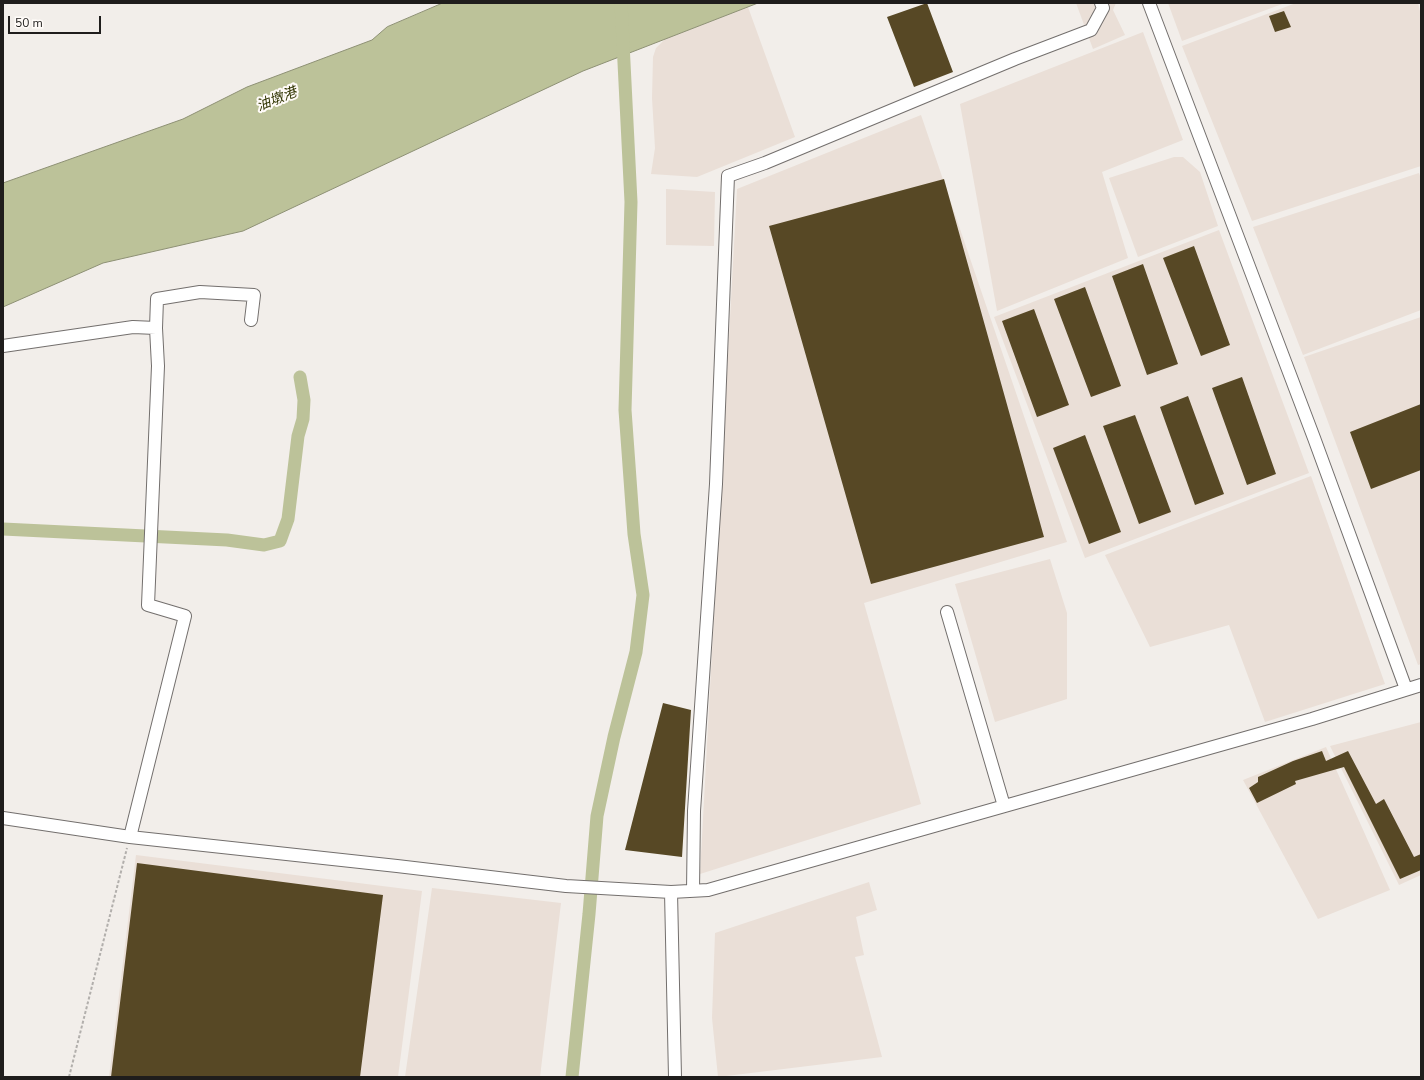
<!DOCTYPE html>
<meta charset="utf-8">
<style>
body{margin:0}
#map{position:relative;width:1424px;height:1080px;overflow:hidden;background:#f2eeea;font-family:"Nunito Sans",sans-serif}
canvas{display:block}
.frame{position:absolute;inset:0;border:4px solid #1f1d1c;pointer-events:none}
.scale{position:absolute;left:8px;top:16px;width:93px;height:18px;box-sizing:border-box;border:2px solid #1f1d1c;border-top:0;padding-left:5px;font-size:12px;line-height:14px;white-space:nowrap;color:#1f1d1c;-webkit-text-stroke:3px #fffbf8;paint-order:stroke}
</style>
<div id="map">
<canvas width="1424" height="1080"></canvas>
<div class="frame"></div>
<div class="scale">50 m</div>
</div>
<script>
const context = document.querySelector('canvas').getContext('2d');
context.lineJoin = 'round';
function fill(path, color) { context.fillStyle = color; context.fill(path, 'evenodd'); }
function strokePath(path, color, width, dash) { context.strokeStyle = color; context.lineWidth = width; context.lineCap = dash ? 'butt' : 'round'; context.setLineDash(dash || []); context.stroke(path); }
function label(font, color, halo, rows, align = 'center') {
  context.font = font + ' "Nunito Sans","Noto Sans SC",sans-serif'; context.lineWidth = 4; context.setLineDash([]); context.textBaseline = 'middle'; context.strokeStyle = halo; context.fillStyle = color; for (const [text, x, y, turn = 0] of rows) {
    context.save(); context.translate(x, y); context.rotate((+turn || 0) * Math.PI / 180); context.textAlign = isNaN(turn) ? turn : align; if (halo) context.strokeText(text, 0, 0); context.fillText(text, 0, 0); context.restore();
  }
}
const built = new Path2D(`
 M 1076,3 L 1116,3 L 1113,10 L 1125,35 L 1093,49 Z
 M 1168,3 L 1285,3 L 1182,41 Z
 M 1296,3 L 1418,3 L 1421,15 L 1421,166 L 1252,221 L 1182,46 Z
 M 748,7 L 795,137 L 697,177 L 651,174 L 655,148 L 652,98 L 653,57 L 656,48 L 665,39 Z
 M 1143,32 L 1183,140 L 1102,172 L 1128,258 L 997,311 L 960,104 Z
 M 921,115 L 1067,542 L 864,603 L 921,804 L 700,874 L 737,189 Z
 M 1174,157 L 1183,157 L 1200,172 L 1218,226 L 1138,257 L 1109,178 Z
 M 1419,173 L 1421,179 L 1421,310 L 1303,355 L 1253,227 Z
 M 666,189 L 715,192 L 714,246 L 666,245 Z
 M 1219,230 L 1309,473 L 1085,558 L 994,317 Z
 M 1421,317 L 1421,664 L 1418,665 L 1304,357 Z
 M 1311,476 L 1385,684 L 1265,722 L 1229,625 L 1150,647 L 1105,555 Z
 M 1050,559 L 1067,613 L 1067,699 L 995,722 L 955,584 Z
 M 1421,722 L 1421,875 L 1399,885 L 1330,746 Z
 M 1326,747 L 1390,890 L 1318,919 L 1243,780 Z
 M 136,855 L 422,891 L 398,1077 L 109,1077 Z
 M 869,882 L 877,910 L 856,917 L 864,955 L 855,957 L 882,1057 L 718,1077 L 712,1018 L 715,933 Z
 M 432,888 L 561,903 L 540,1077 L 405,1077 Z`);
const water = new Path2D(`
 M 443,3 L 758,3 L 583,71 L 243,231 L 103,263 L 3,307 L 3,183 L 183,119 L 247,87 L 372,40 L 387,27 Z`);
const canal = new Path2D(`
 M 3,529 L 227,540 L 264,545 L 280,541 L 288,519 L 298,436 L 303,419 L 304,400 L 300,377
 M 572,1077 L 589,914 L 597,816 L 614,737 L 636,652 L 643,595 L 634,534 L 625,410 L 631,202 L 621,3`);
const building = new Path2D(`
 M 927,3 L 953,72 L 914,87 L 887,17 Z
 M 1284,11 L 1291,27 L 1275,32 L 1269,16 Z
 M 944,179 L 1044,537 L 871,584 L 769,226 Z
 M 1194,246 L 1230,345 L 1201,356 L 1163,258 Z
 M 1143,264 L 1178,364 L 1147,375 L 1112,276 Z
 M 1085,287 L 1121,386 L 1091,397 L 1054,299 Z
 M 1034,309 L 1069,405 L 1037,417 L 1002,321 Z
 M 1242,377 L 1276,474 L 1247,485 L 1212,388 Z
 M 1188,396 L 1224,494 L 1195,505 L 1160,407 Z
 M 1421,404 L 1421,470 L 1371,489 L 1350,432 Z
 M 1135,415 L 1171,512 L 1139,524 L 1103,426 Z
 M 1085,435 L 1121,532 L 1089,544 L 1053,448 Z
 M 663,703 L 691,710 L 682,857 L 625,850 Z
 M 1322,751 L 1326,761 L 1348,751 L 1376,804 L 1384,799 L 1414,857 L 1421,854 L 1421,870 L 1400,879 L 1344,767 L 1295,781 L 1296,784 L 1257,803 L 1249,788 L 1258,782 L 1258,777 L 1293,761 Z
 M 137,863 L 383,895 L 360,1077 L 111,1077 Z`);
const path = new Path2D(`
 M 69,1077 L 127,848`);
const street = new Path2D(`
 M 1149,3 L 1314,438 L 1406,689
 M 156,328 L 157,299 L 200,292 L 254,295 L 251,320
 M 3,346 L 133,327 L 156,328 L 158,366 L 148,605 L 185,616 L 130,837
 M 947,612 L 1004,806
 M 3,818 L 130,837 L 397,866 L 566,886 L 671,892 L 708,890 L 1312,719 L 1421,685
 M 693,891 L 694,811 L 716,484 L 728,176 L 765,163 L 1015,59 L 1091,30 L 1103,8 L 1101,3
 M 671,892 L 675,1077`);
const waterNames = [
 ["油墩港",277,100,-22]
];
fill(built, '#eadfd7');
fill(water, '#bcc299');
strokePath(water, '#8d9074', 1);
strokePath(canal, '#bcc299', 13);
fill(building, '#574825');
strokePath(street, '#736f6d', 14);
strokePath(path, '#b2afac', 2, [3, 2]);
strokePath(street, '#fff', 12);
label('italic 14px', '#313503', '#fffbf8', waterNames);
</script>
